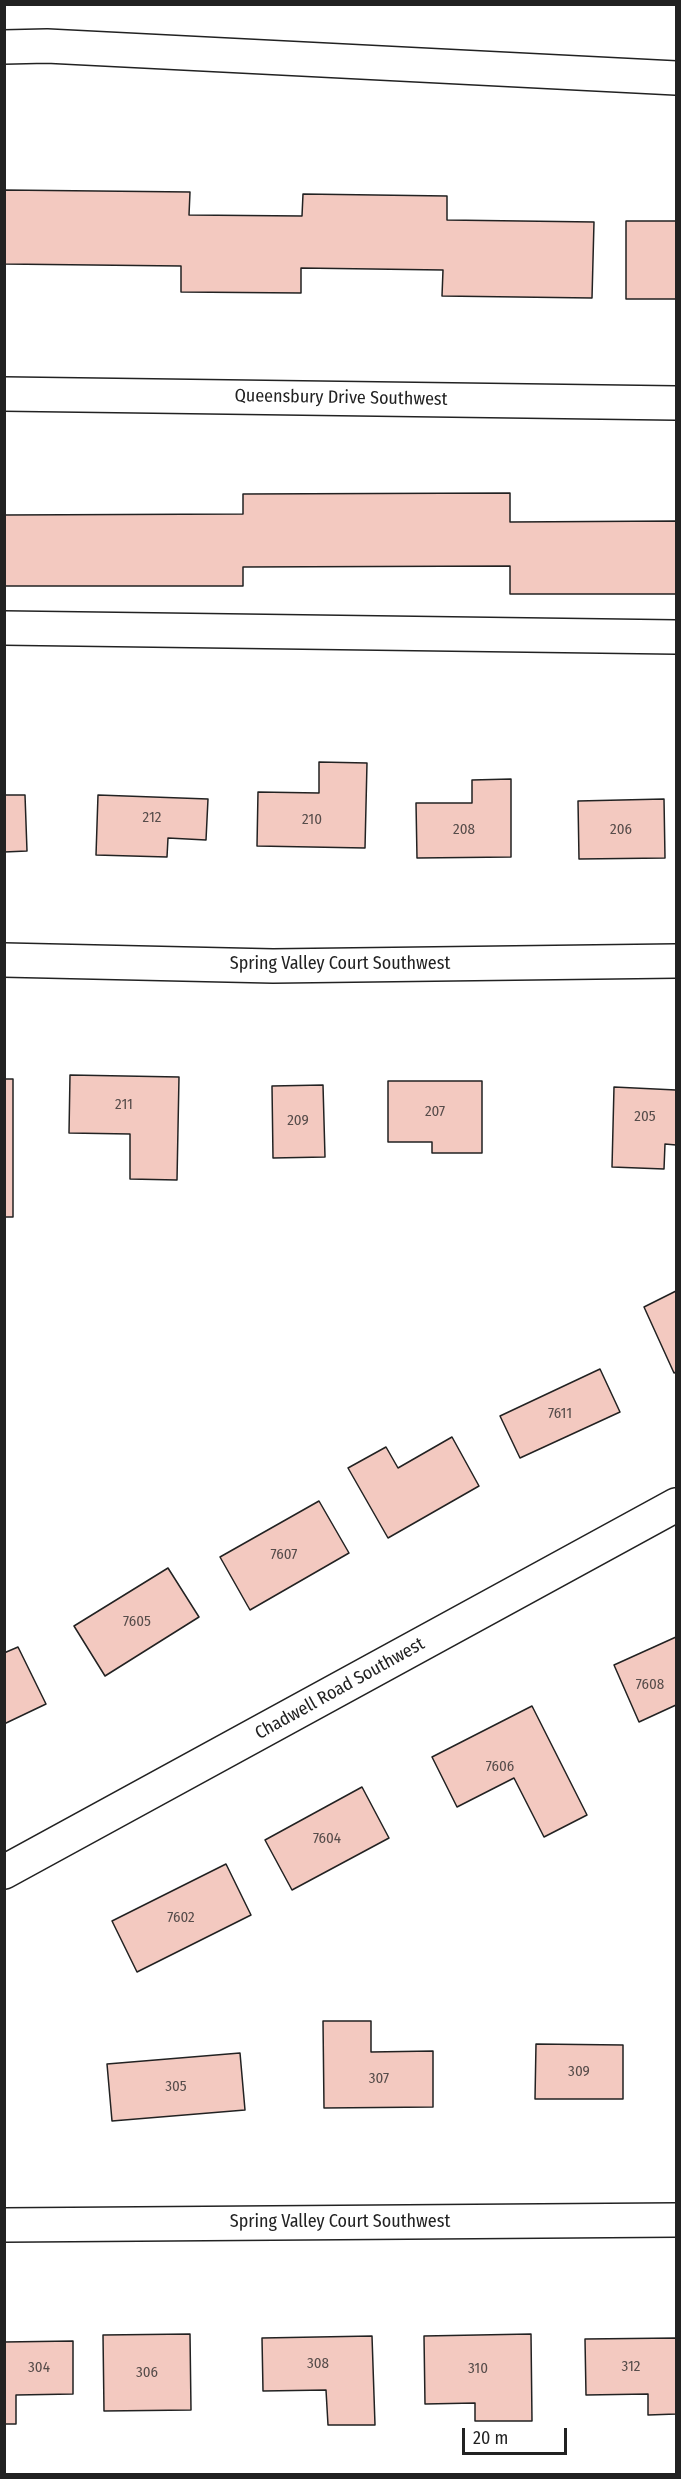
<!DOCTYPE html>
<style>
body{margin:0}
#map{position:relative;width:681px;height:2479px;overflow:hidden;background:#fff;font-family:"Fira Sans Condensed",sans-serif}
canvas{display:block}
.frame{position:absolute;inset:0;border:6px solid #222;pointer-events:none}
.scale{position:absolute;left:462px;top:2428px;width:105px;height:27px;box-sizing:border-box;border:3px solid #222;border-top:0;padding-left:8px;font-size:18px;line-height:21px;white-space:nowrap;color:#222;-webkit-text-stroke:4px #fff;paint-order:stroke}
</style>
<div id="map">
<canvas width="681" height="2479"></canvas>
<div class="frame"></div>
<div class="scale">20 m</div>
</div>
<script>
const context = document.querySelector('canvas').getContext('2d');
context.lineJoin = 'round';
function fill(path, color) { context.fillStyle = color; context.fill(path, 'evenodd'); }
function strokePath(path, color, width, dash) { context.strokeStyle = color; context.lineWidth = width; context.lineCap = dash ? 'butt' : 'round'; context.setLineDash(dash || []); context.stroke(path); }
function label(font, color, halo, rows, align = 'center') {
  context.font = font + ' "Fira Sans Condensed",sans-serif'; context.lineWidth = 4.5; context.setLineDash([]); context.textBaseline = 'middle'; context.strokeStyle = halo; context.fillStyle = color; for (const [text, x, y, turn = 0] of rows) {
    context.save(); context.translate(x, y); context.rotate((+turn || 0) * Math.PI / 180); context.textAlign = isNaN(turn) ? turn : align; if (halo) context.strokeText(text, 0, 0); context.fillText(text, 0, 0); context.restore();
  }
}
const building = new Path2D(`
 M 4,190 L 190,192 L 189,215 L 302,216 L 303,194 L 447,196 L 447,220 L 594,222 L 592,298 L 442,296 L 443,270 L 301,268 L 301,293 L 181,292 L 181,266 L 4,264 Z
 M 626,221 L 676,221 L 676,299 L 626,299 Z
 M 510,493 L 510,522 L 676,521 L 676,594 L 510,594 L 510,566 L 243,567 L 243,586 L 4,586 L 4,515 L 243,514 L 243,494 Z
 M 319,762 L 367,763 L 365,848 L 257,846 L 258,792 L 319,793 Z
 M 511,779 L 511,857 L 417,858 L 416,803 L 472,803 L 472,780 Z
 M 4,795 L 25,795 L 27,851 L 4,852 Z
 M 98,795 L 208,799 L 206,840 L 168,838 L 167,857 L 96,855 Z
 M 664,799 L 665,858 L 579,859 L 578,801 Z
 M 70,1075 L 179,1077 L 177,1180 L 130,1179 L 130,1134 L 69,1133 Z
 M 4,1079 L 13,1079 L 13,1217 L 4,1217 Z
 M 388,1081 L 482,1081 L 482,1153 L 432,1153 L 432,1142 L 388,1142 Z
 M 323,1085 L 325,1157 L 273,1158 L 272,1086 Z
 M 614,1087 L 676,1090 L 676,1145 L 665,1144 L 664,1169 L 612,1167 Z
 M 676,1291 L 676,1372 L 674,1373 L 644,1307 Z
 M 600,1369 L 620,1412 L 520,1458 L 500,1416 Z
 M 452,1437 L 479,1486 L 388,1538 L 348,1468 L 386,1447 L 398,1468 Z
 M 319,1501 L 349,1553 L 250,1610 L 220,1557 Z
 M 168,1568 L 199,1617 L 105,1676 L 74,1626 Z
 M 676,1637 L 676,1705 L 639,1722 L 614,1665 Z
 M 18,1647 L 46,1704 L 4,1724 L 4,1653 Z
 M 532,1706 L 587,1815 L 544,1837 L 514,1778 L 457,1807 L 432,1757 Z
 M 362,1787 L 389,1838 L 292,1890 L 265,1840 Z
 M 226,1864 L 251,1915 L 137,1972 L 112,1921 Z
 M 323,2021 L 371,2021 L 371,2052 L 433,2051 L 433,2107 L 324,2108 Z
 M 536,2044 L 623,2045 L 623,2099 L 535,2099 Z
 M 240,2053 L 245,2110 L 112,2121 L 107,2064 Z
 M 190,2334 L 191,2410 L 104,2411 L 103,2335 Z
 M 531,2334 L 532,2421 L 475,2421 L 475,2403 L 425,2404 L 424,2336 Z
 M 372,2336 L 375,2425 L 328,2425 L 326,2390 L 263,2391 L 262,2338 Z
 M 676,2338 L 676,2414 L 648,2415 L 648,2394 L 586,2395 L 585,2339 Z
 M 73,2341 L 73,2394 L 16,2395 L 16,2424 L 4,2424 L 4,2342 Z`);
const minor = new Path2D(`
 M 4,47 L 47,46 L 676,78
 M 4,394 L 676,403
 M 4,628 L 676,637
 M 4,960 L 273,966 L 676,961
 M 4,1872 L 676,1505
 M 4,2225 L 676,2220`);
const numberNames = [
 ["212",152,818],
 ["210",312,820],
 ["208",464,830],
 ["206",621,830],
 ["211",124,1105],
 ["207",435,1112],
 ["205",645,1117],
 ["209",298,1121],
 ["7611",560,1414],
 ["7607",284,1555],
 ["7605",137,1622],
 ["7608",650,1685],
 ["7606",500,1767],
 ["7604",327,1839],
 ["7602",181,1918],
 ["309",579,2072],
 ["307",379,2079],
 ["305",176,2087],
 ["308",318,2364],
 ["312",631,2367],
 ["304",39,2368],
 ["310",478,2369],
 ["306",147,2373]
];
const streetNames = [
 ["Queensbury Drive Southwest",341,398,1],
 ["Spring Valley Court Southwest",340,964],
 ["Chadwell Road Southwest",340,1689,-29],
 ["Spring Valley Court Southwest",340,2222]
];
fill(building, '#f3c9c0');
strokePath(building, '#222', 1.5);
strokePath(minor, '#222', 36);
strokePath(minor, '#fff', 33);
label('15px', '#564c4a', null, numberNames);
label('18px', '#222', '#fff', streetNames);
</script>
